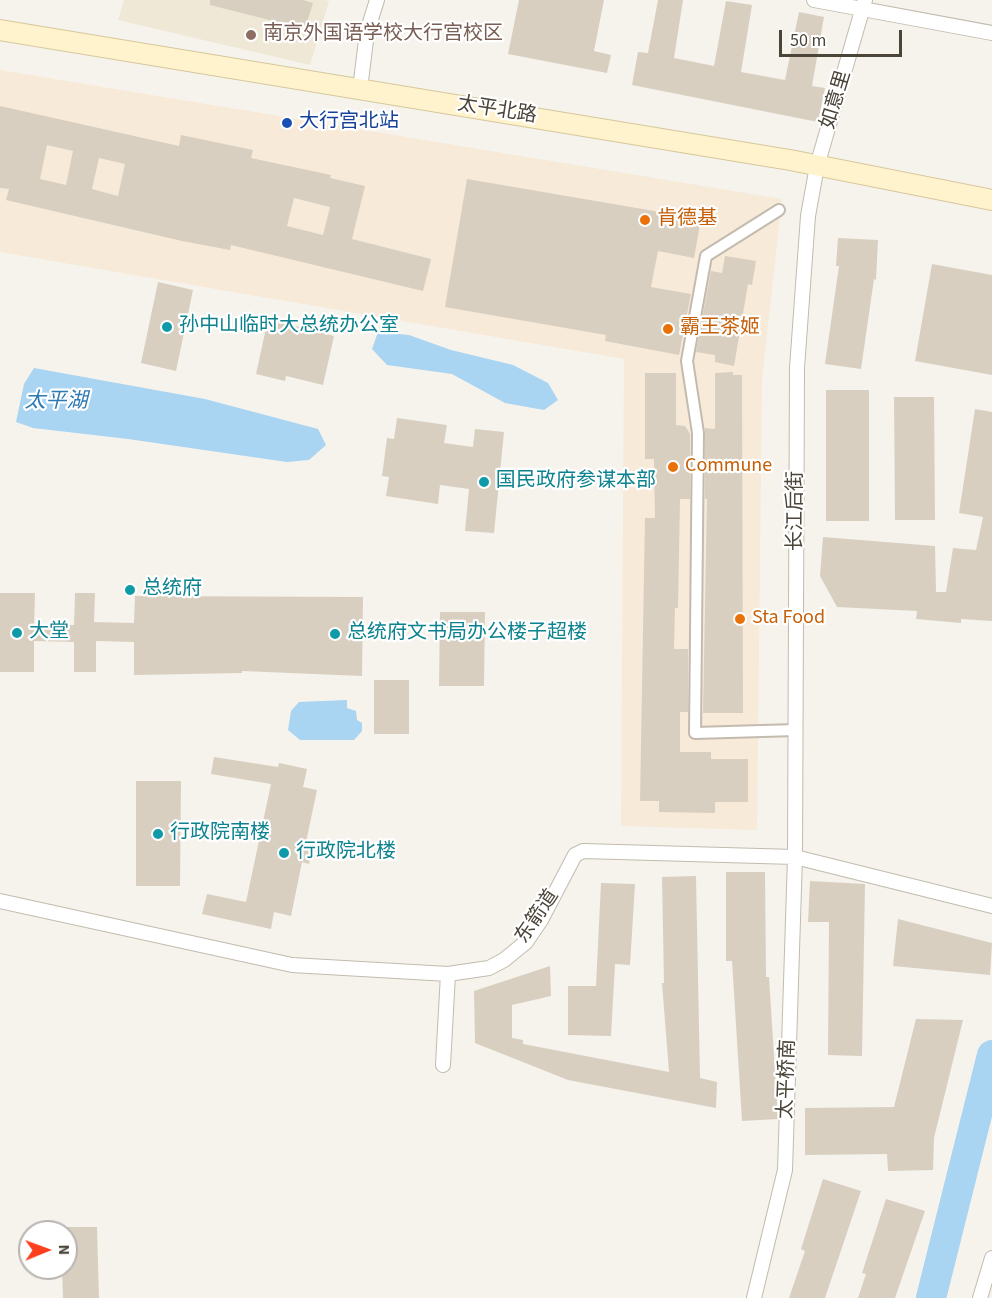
<!DOCTYPE html>
<meta charset="utf-8">
<style>
body{margin:0}
#map{position:relative;width:992px;height:1298px;overflow:hidden;background:#f6f3ec;font-family:"Source Sans 3",sans-serif}
canvas{display:block}
.north{position:absolute;left:18px;top:1220px;width:60px;height:60px;box-sizing:border-box;background:#fff;border:2px solid #b7b4b0;border-radius:50%;rotate:89deg;font-size:16px;font-weight:700;line-height:24px;text-align:center;color:#4b4439}
.north::after{content:'';display:block;margin:auto;width:21px;height:27px;background:#fc3f1d;clip-path:polygon(50% 0,100% 100%,50% 72%,0 100%)}
.scale{position:absolute;left:779px;top:30px;width:123px;height:27px;box-sizing:border-box;border:3px solid #4b4439;border-top:0;padding-left:8px;font-size:18px;line-height:21px;white-space:nowrap;color:#4b4439;-webkit-text-stroke:4px #fff;paint-order:stroke}
</style>
<div id="map">
<canvas width="992" height="1298"></canvas>
<div class="north">N</div>
<div class="scale">50 m</div>
</div>
<script>
const context = document.querySelector('canvas').getContext('2d');
context.lineJoin = 'round';
function fill(path, color) { context.fillStyle = color; context.fill(path, 'evenodd'); }
function strokePath(path, color, width, dash) { context.strokeStyle = color; context.lineWidth = width; context.lineCap = dash ? 'butt' : 'round'; context.setLineDash(dash || []); context.stroke(path); }
function label(font, color, halo, rows, align = 'center') {
  context.font = font + ' "Source Sans 3","Noto Sans SC",sans-serif'; context.lineWidth = 4.5; context.setLineDash([]); context.textBaseline = 'middle'; context.strokeStyle = halo; context.fillStyle = color; for (const [text, x, y, turn = 0] of rows) {
    context.save(); context.translate(x, y); context.rotate((+turn || 0) * Math.PI / 180); context.textAlign = isNaN(turn) ? turn : align; if (halo) context.strokeText(text, 0, 0); context.fillText(text, 0, 0); context.restore();
  }
}
const commercial = new Path2D(`
 M 0,70 L 782,199 L 762,380 L 757,830 L 621,826 L 624,359 L 0,252 Z`);
const education = new Path2D(`
 M 124,0 L 325,0 L 329,1 L 310,65 L 118,20 Z`);
const water = new Path2D(`
 M 378,332 L 409,335 L 451,350 L 513,365 L 548,383 L 558,400 L 544,410 L 505,403 L 452,374 L 387,365 L 372,349 Z
 M 34,368 L 205,399 L 318,429 L 326,445 L 309,460 L 287,462 L 128,439 L 33,428 L 16,422 L 24,384 Z
 M 347,700 L 347,708 L 356,711 L 357,720 L 362,723 L 362,731 L 354,740 L 300,740 L 288,730 L 291,711 L 299,702 Z`);
const river = new Path2D(`
 M 931,1298 L 992,1055`);
const building = new Path2D(`
 M 210,0 L 303,0 L 313,3 L 305,29 L 210,5 Z
 M 519,0 L 604,0 L 594,51 L 611,55 L 607,73 L 508,54 Z
 M 658,0 L 683,0 L 674,58 L 714,66 L 726,1 L 752,5 L 741,72 L 785,80 L 799,12 L 824,17 L 812,86 L 825,88 L 818,122 L 632,85 L 638,52 L 648,53 Z
 M 0,106 L 179,146 L 181,135 L 253,150 L 251,158 L 331,175 L 330,178 L 365,186 L 352,239 L 431,259 L 423,291 L 231,245 L 230,250 L 182,241 L 6,200 L 9,189 L 0,188 ZM 47,145 L 73,151 L 66,185 L 40,179 ZM 99,158 L 125,164 L 118,196 L 92,189 ZM 294,198 L 330,207 L 323,235 L 287,226 Z
 M 467,179 L 701,219 L 694,258 L 658,251 L 651,287 L 691,294 L 679,355 L 605,341 L 606,335 L 445,307 Z
 M 838,238 L 878,240 L 876,280 L 874,279 L 861,369 L 825,364 L 839,266 L 836,266 Z
 M 725,256 L 756,261 L 752,285 L 748,284 L 734,366 L 715,362 L 715,355 L 696,352 L 711,271 L 722,273 Z
 M 932,264 L 992,275 L 992,375 L 915,361 Z
 M 158,282 L 193,290 L 176,371 L 141,363 Z
 M 268,319 L 334,336 L 323,385 L 286,376 L 285,381 L 256,374 Z
 M 733,372 L 733,375 L 742,375 L 743,713 L 703,713 L 707,499 L 705,499 L 705,428 L 715,429 L 715,373 Z
 M 645,373 L 676,373 L 676,425 L 685,426 L 690,434 L 690,499 L 680,499 L 678,608 L 675,608 L 674,649 L 688,649 L 688,712 L 680,712 L 680,752 L 711,752 L 711,759 L 748,759 L 748,802 L 715,802 L 715,813 L 659,812 L 659,801 L 640,801 L 645,518 L 655,518 L 654,459 L 645,459 Z
 M 826,390 L 869,390 L 869,521 L 826,521 Z
 M 894,397 L 934,397 L 935,520 L 895,520 Z
 M 975,409 L 992,412 L 992,621 L 961,619 L 961,623 L 916,619 L 917,611 L 837,607 L 820,576 L 823,537 L 935,546 L 936,592 L 946,592 L 953,548 L 976,550 L 983,517 L 959,513 Z
 M 397,418 L 447,425 L 444,443 L 473,447 L 475,429 L 504,432 L 494,533 L 465,531 L 469,489 L 440,485 L 438,504 L 386,496 L 389,477 L 382,476 L 387,438 L 394,439 Z
 M 0,593 L 35,593 L 34,625 L 74,625 L 75,593 L 95,593 L 94,622 L 134,623 L 135,596 L 363,597 L 362,676 L 242,671 L 242,673 L 134,675 L 134,642 L 96,641 L 96,672 L 74,672 L 74,642 L 34,641 L 34,672 L 0,672 Z
 M 440,612 L 485,612 L 484,686 L 439,686 Z
 M 374,680 L 409,680 L 409,734 L 374,734 Z
 M 214,757 L 278,767 L 279,763 L 307,769 L 303,787 L 317,790 L 306,842 L 313,844 L 309,864 L 302,862 L 291,916 L 274,912 L 271,929 L 202,914 L 207,894 L 246,902 L 271,784 L 211,774 Z
 M 136,781 L 181,781 L 180,886 L 136,886 Z
 M 726,872 L 765,872 L 766,977 L 769,977 L 778,1119 L 742,1121 L 732,961 L 726,961 Z
 M 696,876 L 700,1078 L 717,1082 L 716,1108 L 568,1080 L 475,1043 L 474,991 L 550,966 L 551,996 L 512,1005 L 512,1038 L 523,1040 L 523,1044 L 669,1072 L 662,983 L 664,983 L 662,877 Z
 M 810,881 L 865,884 L 862,1056 L 828,1055 L 829,922 L 808,922 Z
 M 601,883 L 635,884 L 630,965 L 615,964 L 611,1036 L 568,1035 L 568,986 L 596,986 Z
 M 898,919 L 992,943 L 990,975 L 893,966 Z
 M 916,1019 L 963,1020 L 934,1138 L 933,1170 L 888,1171 L 887,1154 L 805,1155 L 805,1108 L 894,1107 Z
 M 823,1179 L 861,1191 L 825,1298 L 789,1298 L 805,1251 L 801,1249 Z
 M 886,1199 L 925,1211 L 895,1298 L 858,1298 L 866,1274 L 862,1273 Z
 M 66,1227 L 97,1227 L 99,1298 L 63,1298 L 62,1268 L 66,1268 Z`);
const pedestrian = new Path2D(`
 M 779,210 L 706,256 L 687,361 L 698,433 L 695,733 L 796,730`);
const minor = new Path2D(`
 M 814,0 L 992,33
 M 360,89 L 367,32 L 377,0
 M 0,901 L 292,965 L 448,974 L 489,968 L 504,960 L 526,942 L 541,920 L 575,855 L 583,851 L 795,857 L 992,906
 M 443,1065 L 448,974
 M 754,1298 L 785,1170 L 795,857 L 797,368 L 808,216 L 817,166 L 865,0
 M 980,1298 L 992,1258`);
const secondary = new Path2D(`
 M 0,30 L 790,160 L 992,200`);
const markers = [
 [251,35,6,"#8d6e63"],
 [287,123,6,"#1a4fb4"],
 [645,220,6,"#e8710a"],
 [167,327,6,"#0f9aa8"],
 [668,329,6,"#e8710a"],
 [673,467,6,"#e8710a"],
 [484,482,6,"#0f9aa8"],
 [130,590,6,"#0f9aa8"],
 [740,619,6,"#e8710a"],
 [17,633,6,"#0f9aa8"],
 [335,634,6,"#0f9aa8"],
 [158,834,6,"#0f9aa8"],
 [284,853,6,"#0f9aa8"]
];
const educationNames = [
 ["南京外国语学校大行宫校区",263,35]
];
const streetNames = [
 ["如意里",837,100,-73],
 ["太平北路",497,111,9],
 ["长江后街",797,511,-90],
 ["东箭道",538,917,-56],
 ["太平桥南",788,1079,-88]
];
const transitNames = [
 ["大行宫北站",299,123]
];
const foodNames = [
 ["肯德基",657,220],
 ["霸王茶姬",680,329],
 ["Commune",685,467],
 ["Sta Food",752,619]
];
const cultureNames = [
 ["孙中山临时大总统办公室",179,327],
 ["国民政府参谋本部",496,482],
 ["总统府",142,590],
 ["大堂",29,633],
 ["总统府文书局办公楼子超楼",347,634],
 ["行政院南楼",170,834],
 ["行政院北楼",296,853]
];
const waterNames = [
 ["太平湖",56,402]
];
fill(commercial, '#f7ead8');
fill(education, '#efe8d6');
fill(water, '#a9d4f2');
strokePath(river, '#a9d4f2', 30);
fill(building, '#d8cfc1');
strokePath(pedestrian, '#c2bbae', 14);
strokePath(minor, '#c2bbae', 16);
strokePath(secondary, '#d6c79b', 22);
strokePath(pedestrian, '#fff', 10);
strokePath(minor, '#fff', 14);
strokePath(secondary, '#fff3cd', 20);
for (const [x, y, r, color] of markers) { const dot = new Path2D(); dot.arc(x, y, r, 0, 2 * Math.PI); context.fillStyle = color; context.fill(dot); strokePath(dot, '#fff', 2); }
label('20px', '#785e54', '#fff', educationNames, 'left');
label('20px', '#4b4439', '#fff', streetNames);
label('20px', '#164399', '#fff', transitNames, 'left');
label('20px', '#c56008', '#fff', foodNames, 'left');
label('20px', '#0d838f', '#fff', cultureNames, 'left');
label('italic 21px', '#2e7ab2', '#fff', waterNames);
</script>
